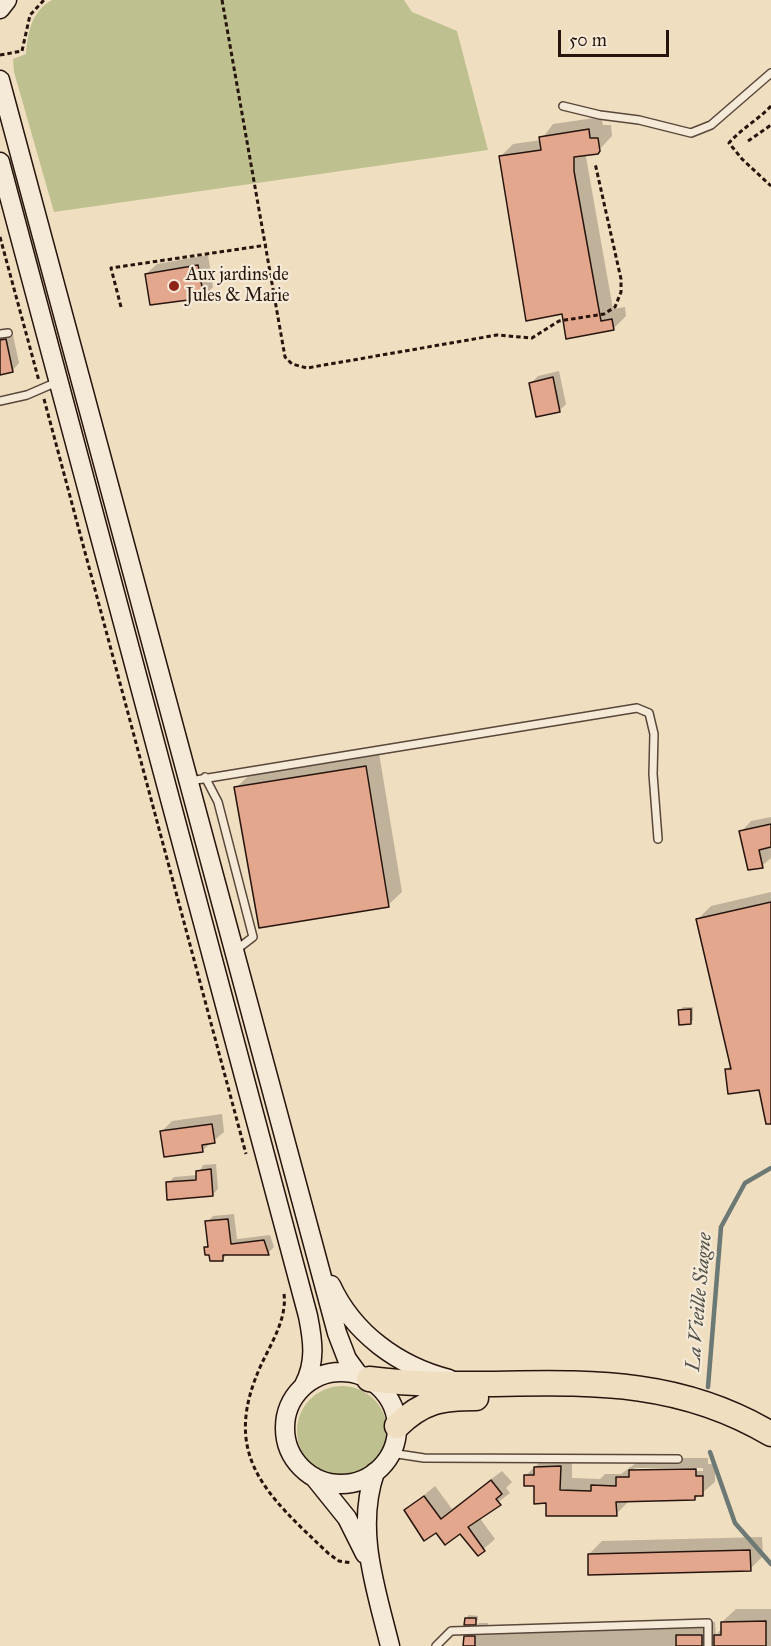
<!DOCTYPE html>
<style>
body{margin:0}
#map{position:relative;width:771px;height:1646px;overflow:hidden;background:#f0dec1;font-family:"IM FELL Great Primer",serif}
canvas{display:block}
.scale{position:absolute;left:558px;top:30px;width:111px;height:27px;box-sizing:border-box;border:3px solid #27150d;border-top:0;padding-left:8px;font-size:18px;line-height:21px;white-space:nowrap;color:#27150d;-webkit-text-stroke:4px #f5ead7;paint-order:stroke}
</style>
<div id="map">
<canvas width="771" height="1646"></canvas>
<div class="scale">50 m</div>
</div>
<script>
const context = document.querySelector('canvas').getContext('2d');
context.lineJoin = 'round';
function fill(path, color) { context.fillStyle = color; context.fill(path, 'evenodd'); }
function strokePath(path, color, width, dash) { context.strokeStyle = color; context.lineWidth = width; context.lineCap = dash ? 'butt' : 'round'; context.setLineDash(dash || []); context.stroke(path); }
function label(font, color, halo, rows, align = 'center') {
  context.font = font + ' "IM FELL Great Primer",serif'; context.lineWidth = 4.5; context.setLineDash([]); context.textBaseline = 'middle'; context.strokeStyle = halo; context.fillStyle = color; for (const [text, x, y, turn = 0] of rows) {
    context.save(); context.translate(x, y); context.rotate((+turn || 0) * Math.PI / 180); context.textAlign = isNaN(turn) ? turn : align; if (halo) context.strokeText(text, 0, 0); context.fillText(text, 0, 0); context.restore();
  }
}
const green = new Path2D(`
 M 52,0 L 404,0 L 412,12 L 457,31 L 488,150 L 54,212 L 14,72 L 13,59 L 26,54 C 28,32 31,12 52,0 Z
 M297 1431a45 45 0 1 1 90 0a45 45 0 1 1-90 0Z`);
const shadow = new Path2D(`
 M 601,117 L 603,125 L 611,125 L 612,136 L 597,152 L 586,154 L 586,157 L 613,309 L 625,307 L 626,316 L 613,329 L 563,313 L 500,157 L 513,144 L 541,140 L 553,124 Z
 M 208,255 L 213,287 L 203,297 L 146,274 L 157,264 Z
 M 13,335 L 19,363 L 13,370 L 0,373 L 0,339 Z
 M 559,371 L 566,404 L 559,411 L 531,383 L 538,376 Z
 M 379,753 L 402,892 L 388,905 L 236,788 L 250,774 Z
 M 771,817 L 771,858 L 762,866 L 741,832 L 751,821 Z
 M 771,892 L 771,1113 L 760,1089 L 726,1070 L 731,1065 L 698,919 L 711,906 Z
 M 683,1007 L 693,1007 L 693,1020 L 690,1023 L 680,1010 Z
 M 222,1114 L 224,1132 L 203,1150 L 162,1131 L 172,1121 Z
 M 216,1164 L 218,1189 L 212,1195 L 168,1183 L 174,1177 L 198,1175 L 203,1165 Z
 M 234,1214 L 237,1239 L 270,1235 L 274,1247 L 268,1253 L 228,1253 L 223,1259 L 206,1248 L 209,1244 L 207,1222 L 213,1216 Z
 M 548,1455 L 572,1455 L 572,1478 L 600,1479 L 605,1474 L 621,1474 L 643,1458 L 708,1458 L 708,1464 L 715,1464 L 715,1482 L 695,1499 L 629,1501 L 616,1514 L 548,1502 L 525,1476 ZM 635,1468 L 703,1468 L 703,1471 L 632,1471 Z
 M 502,1471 L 512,1482 L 506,1488 L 510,1493 L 479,1517 L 495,1539 L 478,1554 L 460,1532 L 436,1531 L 406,1510 L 435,1486 L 452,1509 Z
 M 762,1537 L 763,1556 L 750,1569 L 589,1554 L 602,1541 Z
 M 736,1609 L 771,1609 L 771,1646 L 465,1646 L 465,1637 L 479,1623 L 488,1623 L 488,1626 L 715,1622 L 716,1635 L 722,1628 L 722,1622 Z
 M 469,1615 L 478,1616 L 478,1620 L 475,1623 L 466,1618 Z`);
const stream = new Path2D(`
 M 708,1387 L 721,1227 L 745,1183 L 771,1168
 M 710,1452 L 735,1523 L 771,1564`);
const building = new Path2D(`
 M 589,129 L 590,138 L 598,138 L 600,151 L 598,154 L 574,157 L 574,171 L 601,321 L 612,319 L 614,330 L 566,339 L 562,314 L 526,321 L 499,156 L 541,150 L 539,137 Z
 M 198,265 L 204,298 L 150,305 L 145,274 Z
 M 6,339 L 13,372 L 0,375 L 0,340 Z
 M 553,377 L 560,412 L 536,417 L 529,383 Z
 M 366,766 L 389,907 L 259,928 L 234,787 Z
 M 771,824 L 771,847 L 759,850 L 763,868 L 748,870 L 739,831 Z
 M 771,902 L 771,1124 L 766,1124 L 759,1090 L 728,1094 L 725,1069 L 731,1069 L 696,919 Z
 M 691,1009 L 691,1024 L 679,1025 L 678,1010 Z
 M 212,1124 L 215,1143 L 202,1145 L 203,1152 L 164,1157 L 160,1131 Z
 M 211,1169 L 213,1196 L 167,1200 L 166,1182 L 196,1180 L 196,1171 Z
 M 228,1219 L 231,1244 L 264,1240 L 269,1255 L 223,1255 L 223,1261 L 210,1261 L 209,1255 L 205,1255 L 204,1247 L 208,1247 L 205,1221 Z
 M 561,1466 L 560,1490 L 591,1491 L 591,1485 L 616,1486 L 616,1477 L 629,1477 L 629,1470 L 696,1469 L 696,1476 L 703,1476 L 703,1496 L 695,1496 L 695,1500 L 616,1502 L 617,1516 L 546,1516 L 546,1503 L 534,1504 L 534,1486 L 524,1486 L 524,1475 L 534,1475 L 534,1467 Z
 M 491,1480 L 502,1494 L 496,1499 L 501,1505 L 468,1527 L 485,1551 L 478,1556 L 460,1534 L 445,1545 L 436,1533 L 424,1541 L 404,1510 L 424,1496 L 441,1519 Z
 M 750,1550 L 751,1571 L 588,1575 L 588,1554 Z
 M 465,1618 L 476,1618 L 476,1625 L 464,1625 Z
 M 766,1621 L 766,1646 L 714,1646 L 714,1635 L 721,1635 L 721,1622 Z
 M 676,1635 L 702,1635 L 702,1646 L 676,1646 Z
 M 464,1636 L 475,1636 L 475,1646 L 463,1646 Z`);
const path = new Path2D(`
 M 222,0 L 285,357 L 292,364 L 307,368 L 497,335 L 532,338 L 559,321 L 604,314 L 615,307 L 621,292 L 621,279 L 595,163
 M 0,55 L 22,51 L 30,15 L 44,0
 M 771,106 C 758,120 742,128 729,143 L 742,159 L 771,186
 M 748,141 L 771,125
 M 0,237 L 39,381
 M 121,307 L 111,268 L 267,245
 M 44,399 L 246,1154
 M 284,1294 C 287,1318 272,1342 262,1363 C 219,1455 266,1494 329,1554 L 339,1561 L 352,1563`);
const lane = new Path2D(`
 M 563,106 L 600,115 L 639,120 L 691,133 L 711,125 L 771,73
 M 0,334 L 8,333
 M 0,401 L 27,395 L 57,382
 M 205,777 L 218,802 L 253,937 L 236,950
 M 190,781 L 637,708 L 649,713 L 654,734 L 653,774 L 658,839
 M 391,1453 L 424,1458 L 678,1459
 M 436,1646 L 451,1631 L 708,1623 L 708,1646`);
const secondary = new Path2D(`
 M 0,9 L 7,0
 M 0,80 L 337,1333 L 347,1359 L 358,1374
 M 0,162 L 308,1316 C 313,1341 316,1362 304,1385
 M 331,1285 C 353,1333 398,1366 449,1379
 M285 1428a56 56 0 1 1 112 0a56 56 0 1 1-112 0Z
 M 375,1472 C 355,1530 376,1589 390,1646
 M 314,1477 L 347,1518 L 365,1554`);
const highway = new Path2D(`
 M 369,1379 C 512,1397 638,1355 771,1434
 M 397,1426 C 423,1401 441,1398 476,1398`);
const markers = [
 [174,286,6,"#8f2418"]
];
const poiNames = [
 ["Aux jardins de",186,276],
 ["Jules & Marie",186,297]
];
const waterNames = [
 ["La Vieille Siagne",700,1302,-85]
];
fill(green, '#bec090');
fill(shadow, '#0003');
strokePath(stream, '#6d7974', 4.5);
fill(building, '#e2a78c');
strokePath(building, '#27150d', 1.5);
strokePath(lane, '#59473a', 10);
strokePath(secondary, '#27150d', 21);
strokePath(highway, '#27150d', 27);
strokePath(path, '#27150d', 3, [4.5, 3]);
strokePath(lane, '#f5ead7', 7);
strokePath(secondary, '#f5ead7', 18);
strokePath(highway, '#f0dec1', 24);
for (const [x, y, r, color] of markers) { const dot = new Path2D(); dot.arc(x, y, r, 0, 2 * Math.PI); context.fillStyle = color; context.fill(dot); strokePath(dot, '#f5ead7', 2); }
label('18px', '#27150d', '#f5ead7', poiNames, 'left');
label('italic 20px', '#504f49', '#f5ead7', waterNames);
</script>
